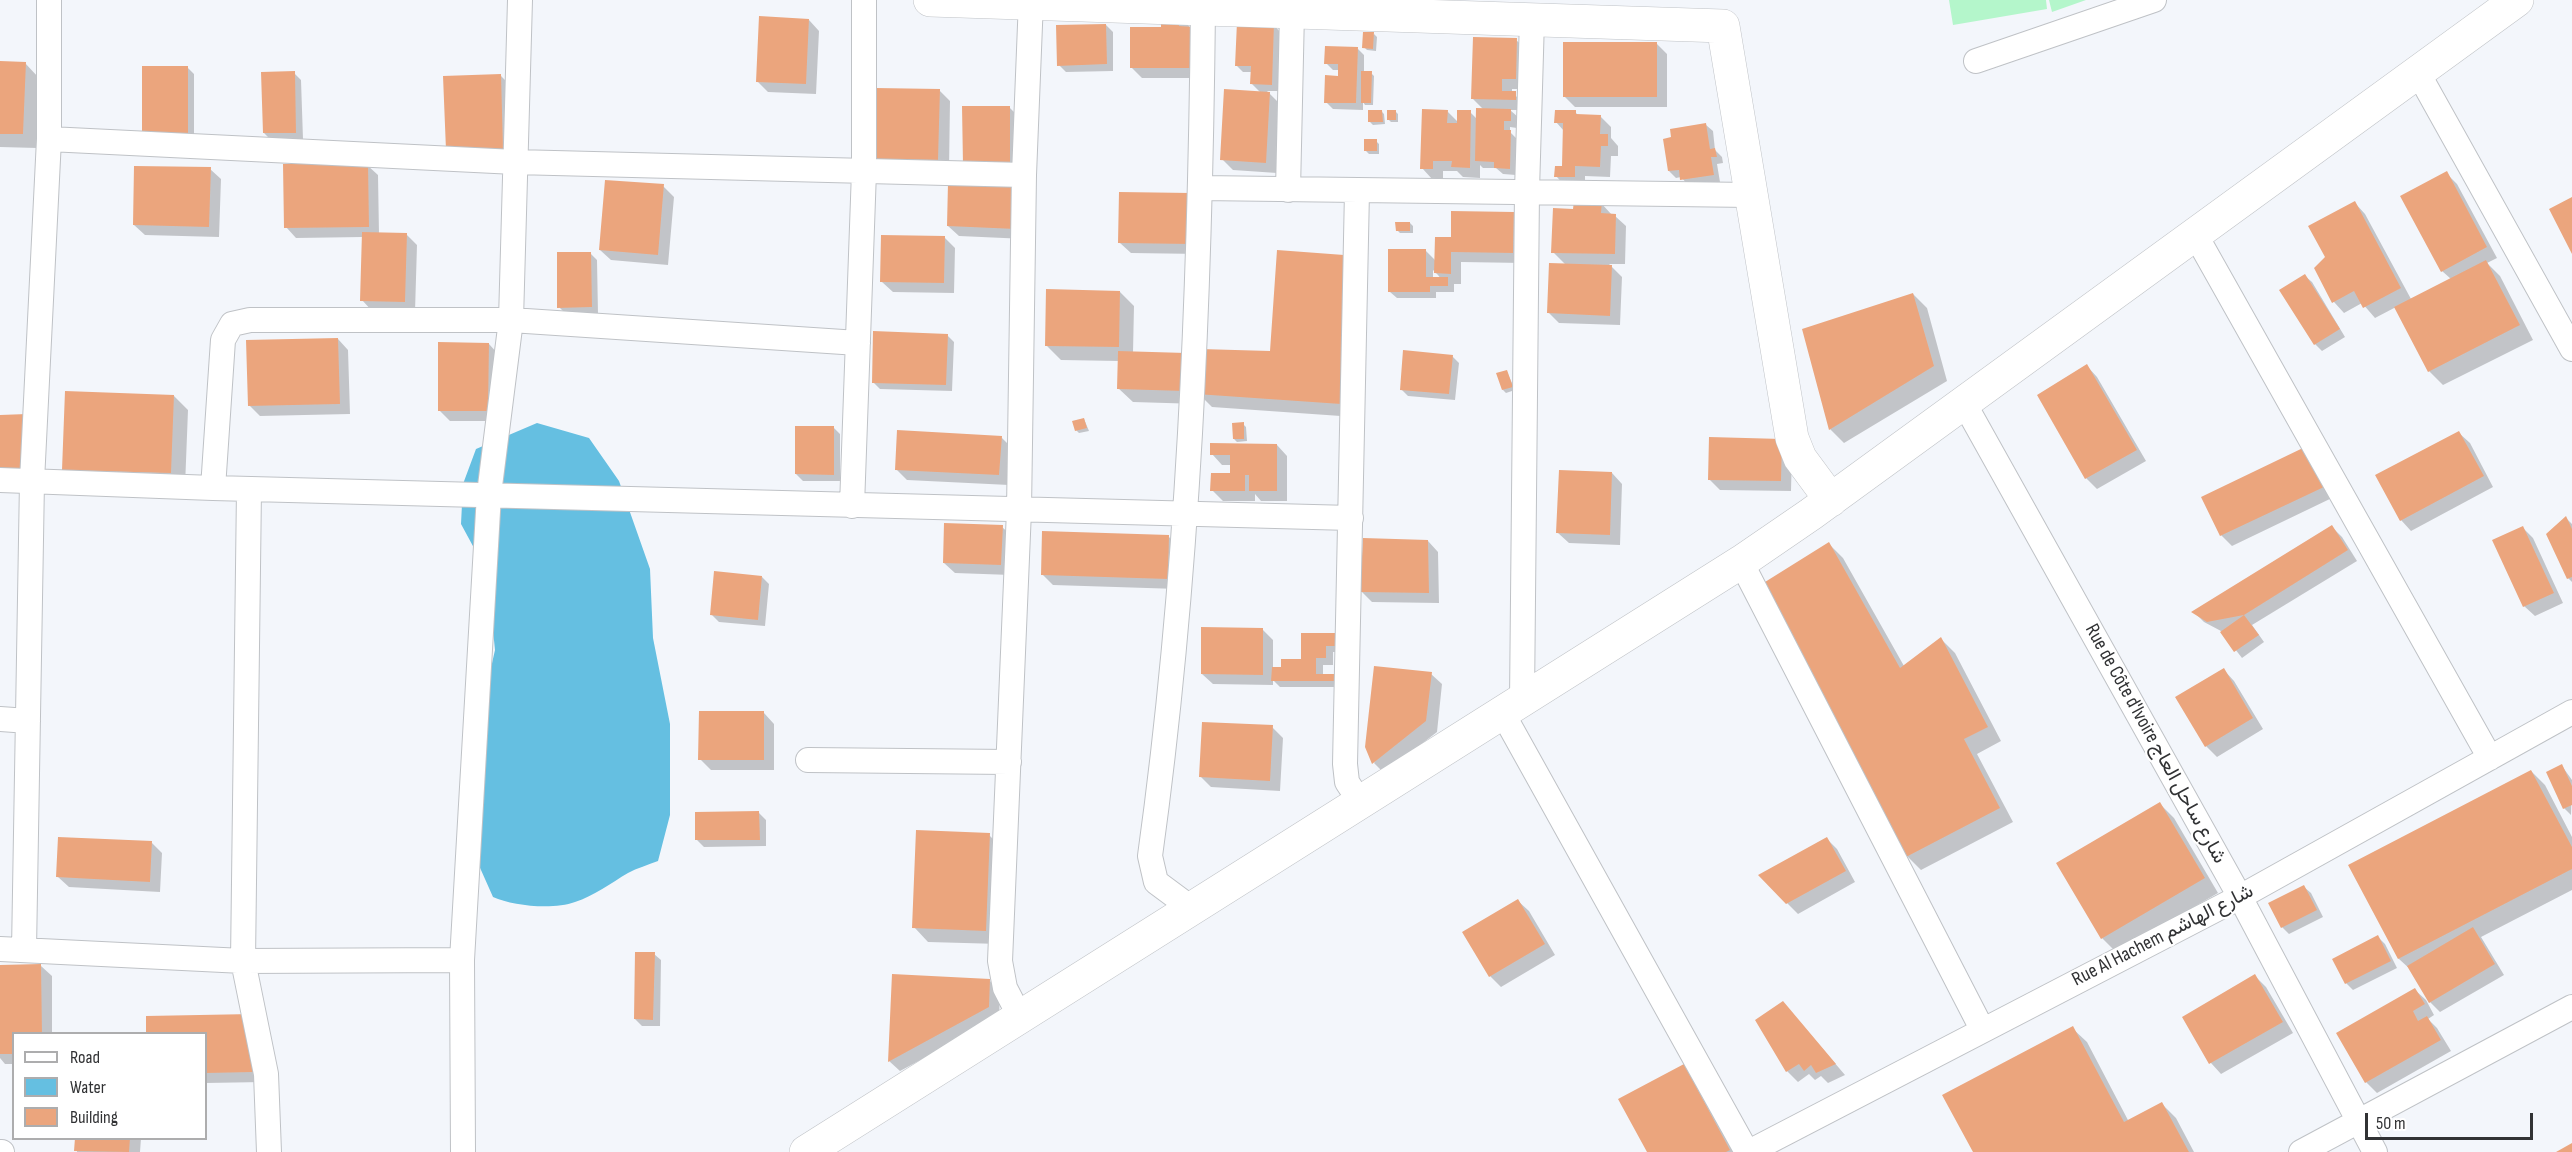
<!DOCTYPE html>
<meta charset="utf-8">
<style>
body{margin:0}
#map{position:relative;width:2572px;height:1152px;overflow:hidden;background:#f3f6fb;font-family:"Sofia Sans Condensed",sans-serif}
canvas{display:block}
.legend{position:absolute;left:12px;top:1032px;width:195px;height:108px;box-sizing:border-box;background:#fff;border:2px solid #adadae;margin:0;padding:8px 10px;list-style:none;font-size:18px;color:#313234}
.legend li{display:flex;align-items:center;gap:12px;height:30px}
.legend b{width:30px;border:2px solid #adadae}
.scale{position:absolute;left:2365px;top:1113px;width:168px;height:27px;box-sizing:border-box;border:3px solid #313234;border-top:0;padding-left:8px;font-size:18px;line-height:21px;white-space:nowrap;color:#313234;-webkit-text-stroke:4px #fff;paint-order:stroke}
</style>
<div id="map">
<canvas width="2572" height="1152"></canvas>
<ul class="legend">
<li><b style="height:8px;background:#fff"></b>Road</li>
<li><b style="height:16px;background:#65bfe1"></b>Water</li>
<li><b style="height:16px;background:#eba57d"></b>Building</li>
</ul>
<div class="scale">50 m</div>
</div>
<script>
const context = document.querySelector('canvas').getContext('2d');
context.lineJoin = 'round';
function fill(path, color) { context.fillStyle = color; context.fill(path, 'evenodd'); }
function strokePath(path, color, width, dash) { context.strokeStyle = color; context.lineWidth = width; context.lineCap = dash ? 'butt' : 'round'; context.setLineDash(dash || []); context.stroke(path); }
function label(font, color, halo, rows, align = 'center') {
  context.font = font + ' "Sofia Sans Condensed",Vazirmatn,sans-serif'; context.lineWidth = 4.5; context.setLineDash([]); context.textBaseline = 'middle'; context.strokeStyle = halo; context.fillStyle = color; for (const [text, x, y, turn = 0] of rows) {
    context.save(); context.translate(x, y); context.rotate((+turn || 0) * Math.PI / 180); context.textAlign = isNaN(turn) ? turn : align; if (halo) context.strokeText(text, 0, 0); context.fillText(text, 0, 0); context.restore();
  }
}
const green = new Path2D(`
 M 1949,0 L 2046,0 L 2047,9 L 1953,25 Z
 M 2049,0 L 2086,0 L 2052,12 Z`);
const water = new Path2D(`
 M 537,423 L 589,438 L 619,481 L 650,569 L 653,638 L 670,724 L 670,815 L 658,861 C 648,865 637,868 628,873 C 611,883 594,896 575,902 C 553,910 513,906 493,897 L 477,861 L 478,725 L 495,650 L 487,572 L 461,524 L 463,484 L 476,449 Z`);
const shadow = new Path2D(`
 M 1179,16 L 1189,26 L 1204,78 L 1142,78 L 1131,67 L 1163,28 Z
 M 809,20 L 819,31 L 816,94 L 768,92 L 758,82 Z
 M 1106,25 L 1113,32 L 1113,71 L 1066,72 L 1059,65 Z
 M 1274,25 L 1280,32 L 1278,91 L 1267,91 L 1280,104 L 1277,173 L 1233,170 L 1222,159 L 1261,93 L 1252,84 L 1252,72 L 1243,72 L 1236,65 Z
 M 1374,34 L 1377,37 L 1376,51 L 1367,50 L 1364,47 Z
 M 1516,40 L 1527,50 L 1526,89 L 1512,89 L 1512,93 L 1526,104 L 1526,110 L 1510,110 L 1518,117 L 1517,128 L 1510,127 L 1510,132 L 1517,139 L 1516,175 L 1503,174 L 1496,168 L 1483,168 L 1480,165 L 1480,178 L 1463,177 L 1457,171 L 1443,171 L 1443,179 L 1432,179 L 1422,168 L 1447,111 L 1458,122 L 1470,112 L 1477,119 L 1484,110 L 1473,99 Z
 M 1657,44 L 1667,54 L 1667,107 L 1575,107 L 1564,96 Z
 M 1358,49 L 1364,55 L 1364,73 L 1371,73 L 1374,76 L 1373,105 L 1365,105 L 1363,102 L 1363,110 L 1333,109 L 1326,102 L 1339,77 L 1340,70 L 1333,70 L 1326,63 Z
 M 0,62 L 25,63 L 39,78 L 37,148 L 0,147 Z
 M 187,67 L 194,74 L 194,143 L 150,143 Z
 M 294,73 L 301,80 L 303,139 L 271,140 L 264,133 Z
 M 501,76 L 511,86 L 513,159 L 458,160 Z
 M 939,90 L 950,101 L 949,170 L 886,169 L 875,159 Z
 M 1009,107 L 1016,114 L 1017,171 L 964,164 Z
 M 1381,111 L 1384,114 L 1385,124 L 1373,125 L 1370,122 Z
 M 1395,111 L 1398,114 L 1398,122 L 1391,122 L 1388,119 Z
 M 1575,112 L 1579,116 L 1600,116 L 1611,127 L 1611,138 L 1618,146 L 1618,156 L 1611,156 L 1610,177 L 1585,176 L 1585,187 L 1566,187 L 1556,176 L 1563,168 L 1564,131 L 1556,122 Z
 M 1706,125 L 1713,131 L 1715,150 L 1722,157 L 1723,163 L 1717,164 L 1720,182 L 1689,186 L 1681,177 L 1676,178 L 1669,171 Z
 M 1376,141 L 1379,144 L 1379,154 L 1369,154 L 1366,151 Z
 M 367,165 L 378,175 L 379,234 L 406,234 L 417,245 L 415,312 L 372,311 L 362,300 L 363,237 L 296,238 L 286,227 Z
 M 210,169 L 221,179 L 219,237 L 145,235 L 134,225 Z
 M 2446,173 L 2457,184 L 2497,258 L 2487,263 L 2500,276 L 2533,340 L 2443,385 L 2429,371 L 2396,307 L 2375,318 L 2362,303 L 2344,313 L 2334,302 L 2327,258 L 2355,203 L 2365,214 L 2411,299 L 2451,279 L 2442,271 Z
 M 950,185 L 1026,239 L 959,236 L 948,226 Z
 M 663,186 L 674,197 L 668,265 L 611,260 L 600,250 Z
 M 1120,193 L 1201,254 L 1131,253 L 1120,243 Z
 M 1601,203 L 1612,215 L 1615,216 L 1626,226 L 1625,264 L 1609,264 L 1622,277 L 1620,325 L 1559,323 L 1548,312 L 1566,265 L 1553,252 L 1575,210 Z
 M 1513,213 L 1524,224 L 1523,263 L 1461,262 L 1461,284 L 1454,284 L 1454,292 L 1436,292 L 1436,298 L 1397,298 L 1390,292 L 1426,251 L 1436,261 L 1452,239 ZM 1433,270 L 1438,275 L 1441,279 L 1433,279 Z
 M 1410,223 L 1413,226 L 1413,233 L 1400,233 L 1397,230 Z
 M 944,237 L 955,248 L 954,293 L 893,292 L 882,282 Z
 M 1278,252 L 1355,417 L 1212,407 L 1199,394 L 1199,404 L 1133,402 L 1118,388 L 1119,361 L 1061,360 L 1047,346 L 1120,292 L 1134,306 L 1133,353 L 1271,353 Z
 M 590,253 L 597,260 L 598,314 L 566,314 L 559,307 Z
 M 2305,276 L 2312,282 L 2345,337 L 2322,351 L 2315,344 L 2281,290 Z
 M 1913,294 L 1927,308 L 1947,381 L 1844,443 L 1830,429 Z
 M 947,335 L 954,342 L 952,391 L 880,389 L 873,382 Z
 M 338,339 L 348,350 L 350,414 L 260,416 L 249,405 Z
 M 489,344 L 499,355 L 498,421 L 450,421 L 439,410 Z
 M 1452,356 L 1459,363 L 1455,400 L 1408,396 L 1401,389 Z
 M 2087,366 L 2097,377 L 2146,461 L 2097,489 L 2086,478 Z
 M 1507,372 L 1515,390 L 1506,393 L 1503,390 Z
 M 174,396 L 188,410 L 185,487 L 78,483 L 64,469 Z
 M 1084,419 L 1089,431 L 1079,433 L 1076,430 Z
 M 1243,424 L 1246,427 L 1247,441 L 1237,442 L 1234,439 Z
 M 833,427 L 840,434 L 840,481 L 803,481 L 796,474 Z
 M 2459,433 L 2470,443 L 2493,487 L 2411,531 L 2401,520 Z
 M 1001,437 L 1012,448 L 1009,485 L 907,480 L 896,469 Z
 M 1277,445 L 1287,456 L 1287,501 L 1261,501 L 1255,494 L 1255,501 L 1223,501 L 1212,490 L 1231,474 L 1231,465 L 1222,465 L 1212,454 Z
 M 2305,449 L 2334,497 L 2232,546 L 2221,535 Z
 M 1792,451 L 1791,491 L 1720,490 L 1709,479 Z
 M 1612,473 L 1622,484 L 1620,545 L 1569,543 L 1558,533 Z
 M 2566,518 L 2572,524 L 2572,582 L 2568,578 Z
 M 1002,527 L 1013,537 L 1011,575 L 955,573 L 944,563 Z
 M 2332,527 L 2342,537 L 2357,561 L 2252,625 L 2264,642 L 2242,658 L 2221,631 L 2204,622 L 2194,612 Z
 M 2523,528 L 2533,538 L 2563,603 L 2535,616 L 2524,606 Z
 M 1168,536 L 1179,547 L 1178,589 L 1053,585 L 1042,574 Z
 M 1428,541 L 1438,552 L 1439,603 L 1372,602 L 1361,591 Z
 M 1829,544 L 1843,558 L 1904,666 L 1941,639 L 1955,653 L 2001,741 L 1977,754 L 2013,822 L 1921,870 L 1907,856 Z
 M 762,577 L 769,584 L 765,626 L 719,622 L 712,615 Z
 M 1263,630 L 1273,640 L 1273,668 L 1282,668 L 1303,660 L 1337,635 L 1344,652 L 1333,652 L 1333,665 L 1323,665 L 1323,675 L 1333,675 L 1340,682 L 1340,687 L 1280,687 L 1273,680 L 1273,685 L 1213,684 L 1202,674 Z
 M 2224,670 L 2234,681 L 2263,729 L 2217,757 L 2206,746 Z
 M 1431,674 L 1442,684 L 1437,732 L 1384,773 L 1374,763 Z
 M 764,713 L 774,724 L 774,770 L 711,770 L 700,759 Z
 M 1272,727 L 1283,738 L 1280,791 L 1211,787 L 1201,777 Z
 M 2562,766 L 2572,780 L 2571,815 L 2564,808 Z
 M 2531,771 L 2545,785 L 2572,837 L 2572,890 L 2481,937 L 2504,975 L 2440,1012 L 2430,1002 L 2411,970 L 2399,959 L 2350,866 Z
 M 2160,804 L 2174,818 L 2218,893 L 2116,952 L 2102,938 Z
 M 759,813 L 766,820 L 766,846 L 704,847 L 697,840 Z
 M 989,835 L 1003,849 L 1000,944 L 928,942 L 914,927 Z
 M 1826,838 L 1837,849 L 1855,882 L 1798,914 L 1760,876 Z
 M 151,842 L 162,853 L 160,892 L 69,887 L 58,877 Z
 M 2304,887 L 2311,893 L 2323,917 L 2289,934 L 2282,927 Z
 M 1518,901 L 1529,911 L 1555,955 L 1501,987 L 1490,976 L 1464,932 Z
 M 2378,937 L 2385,944 L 2397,968 L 2353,990 L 2346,983 Z
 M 654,954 L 661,960 L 660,1026 L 642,1026 L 635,1019 Z
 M 0,966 L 41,966 L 52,976 L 52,1034 L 14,1034 L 14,1064 L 5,1064 L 0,1058 Z
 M 2255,976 L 2266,987 L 2293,1033 L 2221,1074 L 2211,1063 L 2184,1017 Z
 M 989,980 L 1000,991 L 999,1018 L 900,1071 L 889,1061 Z
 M 2415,990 L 2426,1000 L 2434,1015 L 2428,1019 L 2437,1028 L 2451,1051 L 2377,1093 L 2366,1082 L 2338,1034 Z
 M 1793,1014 L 1845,1075 L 1828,1083 L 1821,1076 L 1815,1080 L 1809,1074 L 1798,1082 L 1787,1071 L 1757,1021 Z
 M 252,1015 L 264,1082 L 206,1083 L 206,1034 Z
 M 2072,1028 L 2087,1042 L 2129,1122 L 2162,1104 L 2176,1118 L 2194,1152 L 1975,1152 Z
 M 1683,1066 L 1697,1080 L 1736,1152 L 1649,1152 Z
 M 76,1138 L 141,1138 L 140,1152 L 77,1152 Z`);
const building = new Path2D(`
 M 1161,14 L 1179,14 L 1179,26 L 1194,27 L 1194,68 L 1130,68 L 1130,27 L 1161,27 Z
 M 759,16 L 809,19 L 806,84 L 756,82 Z
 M 1237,22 L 1274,23 L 1272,85 L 1250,84 L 1251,66 L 1235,66 Z
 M 1106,24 L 1107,64 L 1057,66 L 1056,25 Z
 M 1363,32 L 1374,32 L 1373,49 L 1362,48 Z
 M 1473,37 L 1517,38 L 1516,79 L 1502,79 L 1502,91 L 1516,91 L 1516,100 L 1471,99 Z
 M 1563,42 L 1657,42 L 1657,97 L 1563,97 Z
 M 1325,46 L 1358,47 L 1356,103 L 1324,103 L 1325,75 L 1338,76 L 1338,64 L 1324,64 Z
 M 0,61 L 26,62 L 23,134 L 0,134 Z
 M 142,66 L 188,66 L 188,137 L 142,137 Z
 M 295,71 L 296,133 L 263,133 L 261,72 Z
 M 1361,71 L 1372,71 L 1371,103 L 1361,103 Z
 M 501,74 L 503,149 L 446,150 L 443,76 Z
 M 875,88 L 940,89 L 938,160 L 874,159 Z
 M 1224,89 L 1270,92 L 1266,163 L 1220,160 Z
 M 962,106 L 1010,106 L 1010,164 L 963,165 Z
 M 1476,108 L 1511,109 L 1511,121 L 1504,121 L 1504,130 L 1511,130 L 1510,169 L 1494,168 L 1494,162 L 1475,161 Z
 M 1422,109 L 1448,110 L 1447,123 L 1457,123 L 1457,110 L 1471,110 L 1470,168 L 1451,167 L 1452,161 L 1433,161 L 1433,169 L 1420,169 Z
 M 1368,110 L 1382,110 L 1383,122 L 1368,122 Z
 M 1387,110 L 1396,110 L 1396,120 L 1387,120 Z
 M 1555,110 L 1576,110 L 1576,114 L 1601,115 L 1600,134 L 1608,134 L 1608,146 L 1601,146 L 1600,167 L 1575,166 L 1575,177 L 1554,177 L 1555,166 L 1562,166 L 1563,123 L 1554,123 Z
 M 1706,123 L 1710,149 L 1715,148 L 1717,157 L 1711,157 L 1714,175 L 1680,180 L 1679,170 L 1668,171 L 1663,139 L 1671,137 L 1670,129 Z
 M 1364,139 L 1377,139 L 1377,151 L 1364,151 Z
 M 368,163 L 369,227 L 284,228 L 283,164 Z
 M 134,166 L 211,167 L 209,227 L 133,225 Z
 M 2447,171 L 2487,247 L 2441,272 L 2400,196 Z
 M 605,180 L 664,184 L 658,255 L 599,250 Z
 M 948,183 L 1017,186 L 1016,229 L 947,226 Z
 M 1119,192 L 1191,193 L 1191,244 L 1118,243 Z
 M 2572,197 L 2572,254 L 2549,209 Z
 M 1574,201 L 1602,201 L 1601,213 L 1616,214 L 1615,254 L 1551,253 L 1553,208 L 1573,209 Z
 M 2355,201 L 2401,288 L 2363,308 L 2354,291 L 2332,303 L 2314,268 L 2325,257 L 2308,226 Z
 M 1451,211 L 1514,212 L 1513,253 L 1451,252 L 1451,274 L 1434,273 L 1435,237 L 1451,237 Z
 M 1395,222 L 1410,222 L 1410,231 L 1396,231 Z
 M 362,232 L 407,233 L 405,302 L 360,301 Z
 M 881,235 L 945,236 L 944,283 L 880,282 Z
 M 1388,249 L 1426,249 L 1426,277 L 1448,277 L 1448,286 L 1430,286 L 1430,292 L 1388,292 Z
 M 1277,250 L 1344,255 L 1341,404 L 1196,394 L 1200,349 L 1270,351 Z
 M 557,252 L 591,252 L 592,307 L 557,308 Z
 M 2486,260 L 2520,325 L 2428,372 L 2394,307 Z
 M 1549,263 L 1612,265 L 1610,316 L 1547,313 Z
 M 2305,274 L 2340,329 L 2314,345 L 2279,290 Z
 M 1046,289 L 1120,291 L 1119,347 L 1045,346 Z
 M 1913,293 L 1934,366 L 1829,430 L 1802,329 Z
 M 873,331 L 948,334 L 946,385 L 872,383 Z
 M 338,338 L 340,404 L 248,406 L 246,340 Z
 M 438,342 L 489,343 L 488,411 L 438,411 Z
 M 1403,350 L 1453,355 L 1449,394 L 1400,390 Z
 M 1118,351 L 1186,353 L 1185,391 L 1117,389 Z
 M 2087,364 L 2137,450 L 2085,479 L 2037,395 Z
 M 1507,370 L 1513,387 L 1502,390 L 1496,373 Z
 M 65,391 L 174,395 L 171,473 L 62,470 Z
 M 27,414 L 28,471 L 0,472 L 0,415 Z
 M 1084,418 L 1087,428 L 1075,431 L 1072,421 Z
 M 1244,422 L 1244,439 L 1233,439 L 1232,423 Z
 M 795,426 L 834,426 L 834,475 L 795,474 Z
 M 897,430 L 1002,436 L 999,475 L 895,470 Z
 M 2459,431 L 2484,476 L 2400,521 L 2375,475 Z
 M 1709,437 L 1782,439 L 1781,481 L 1708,480 Z
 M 1210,443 L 1277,444 L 1277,491 L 1249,491 L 1249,475 L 1245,475 L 1245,491 L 1210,491 L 1211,473 L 1230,473 L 1230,455 L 1210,455 Z
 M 2305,447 L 2324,487 L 2220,536 L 2201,497 Z
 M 1559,470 L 1612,472 L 1610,535 L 1556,533 Z
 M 2566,516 L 2572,529 L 2572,577 L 2567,579 L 2546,534 Z
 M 944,523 L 1003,525 L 1001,565 L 943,563 Z
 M 2332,525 L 2348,550 L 2244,615 L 2207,622 L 2191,612 Z
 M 2523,526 L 2554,593 L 2523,607 L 2492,540 Z
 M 1042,531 L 1169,535 L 1168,579 L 1041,575 Z
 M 1363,538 L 1428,540 L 1429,593 L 1360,592 Z
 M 1829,542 L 1900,668 L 1941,637 L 1988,727 L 1964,739 L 2000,808 L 1906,857 L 1765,582 Z
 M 714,571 L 762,576 L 758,620 L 710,615 Z
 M 2244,615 L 2259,635 L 2234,652 L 2220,632 Z
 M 1201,627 L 1263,628 L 1263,675 L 1201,674 Z
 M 1301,633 L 1338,633 L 1338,646 L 1326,646 L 1326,658 L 1316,658 L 1316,674 L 1334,674 L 1334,681 L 1271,681 L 1272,667 L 1281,667 L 1281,659 L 1301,659 Z
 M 1374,666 L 1432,672 L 1426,721 L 1372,764 L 1365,747 Z
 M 2224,668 L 2253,718 L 2205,747 L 2175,697 Z
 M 699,711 L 764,711 L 764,760 L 698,760 Z
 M 1202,722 L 1273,725 L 1270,781 L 1199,777 Z
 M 2562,764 L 2572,786 L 2572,805 L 2563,809 L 2546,772 Z
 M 2531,770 L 2572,847 L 2572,869 L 2398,959 L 2348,865 Z
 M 2160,802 L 2205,878 L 2101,939 L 2056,863 Z
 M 759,811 L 760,840 L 695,840 L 695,812 Z
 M 916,830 L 990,833 L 986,931 L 912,928 Z
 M 58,837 L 152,841 L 150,882 L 56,877 Z
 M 1827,837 L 1846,871 L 1786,904 L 1758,875 Z
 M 2304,885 L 2317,910 L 2281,928 L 2268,903 Z
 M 1518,899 L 1545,944 L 1489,977 L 1462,932 Z
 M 2473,927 L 2495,964 L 2429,1003 L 2407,966 Z
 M 2378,935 L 2391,961 L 2345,984 L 2332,959 Z
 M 635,952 L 655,952 L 653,1020 L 634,1019 Z
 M 41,964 L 42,1034 L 14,1034 L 14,1054 L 0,1054 L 0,965 Z
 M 892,974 L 990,979 L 989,1007 L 888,1062 Z
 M 2255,974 L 2283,1022 L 2209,1064 L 2182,1017 Z
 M 2415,988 L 2425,1004 L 2413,1011 L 2418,1021 L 2427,1016 L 2441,1040 L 2365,1083 L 2336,1033 Z
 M 1783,1001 L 1836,1064 L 1816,1073 L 1811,1065 L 1804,1071 L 1799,1064 L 1786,1072 L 1755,1020 Z
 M 253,1014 L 254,1072 L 206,1073 L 206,1034 L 146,1034 L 146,1016 Z
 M 2073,1026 L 2124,1122 L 2162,1102 L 2189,1152 L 1973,1152 L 1942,1095 Z
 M 1684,1064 L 1730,1150 L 1726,1152 L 1647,1152 L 1618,1099 Z
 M 75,1138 L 130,1138 L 129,1152 L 74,1151 Z
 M 2572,1143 L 2572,1152 L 2556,1152 Z`);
const street = new Path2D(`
 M 1976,61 L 2154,0
 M 2417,71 L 2572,349
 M 49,139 L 515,162 L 1024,175
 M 1201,188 L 1751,195
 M 1288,190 L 1292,12 L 1289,0
 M 1357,191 L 1345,764 L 1347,782 L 1360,802
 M 2195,234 L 2490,758
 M 1964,403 L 2240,897 L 2375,1152
 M 0,480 L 213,488 L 1351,518
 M 213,488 L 223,340 L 232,324 L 250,320 L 511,320 L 858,343
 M 249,489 L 243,961 L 266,1074 L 269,1152
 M 852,506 L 864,171 L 864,0
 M 1741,562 L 1982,1029
 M 1522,700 L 1527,191 L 1532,19
 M 1502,712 L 1747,1152
 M 0,719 L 28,721
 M 808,760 L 1009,762
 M 1191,908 L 1156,882 L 1150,856 C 1189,575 1200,292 1203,9
 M 0,949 L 243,961 L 462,960
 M 24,950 L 32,481 L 49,139 L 49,0
 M 1020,1017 L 1005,988 L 1000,961 L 1019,510 L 1024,175 L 1031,0
 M 0,1152 L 2,1152
 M 463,1152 L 462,960 L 489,494 L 511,320 L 520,0
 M 1749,1152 L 2240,897 L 2572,712
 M 2301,1152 L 2572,1007`);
const secondary = new Path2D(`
 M 930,0 L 1723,26 L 1792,438 L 1800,458 L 1831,500
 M 806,1152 L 1741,562 L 1811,514 L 2517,0`);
const streetNames = [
 ["Rue de Côte d'Ivoire شارع ساحل العاج",2155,744,61],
 ["Rue Al Hachem شارع الهاشم",2163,936,-27]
];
fill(green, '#b4f6cb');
fill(water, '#65bfe1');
fill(shadow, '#0003');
fill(building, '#eba57d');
strokePath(street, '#bfc2c6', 26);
strokePath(secondary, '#bfc2c6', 34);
strokePath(street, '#fff', 24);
strokePath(secondary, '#fff', 33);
label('20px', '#313234', '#fff', streetNames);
</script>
